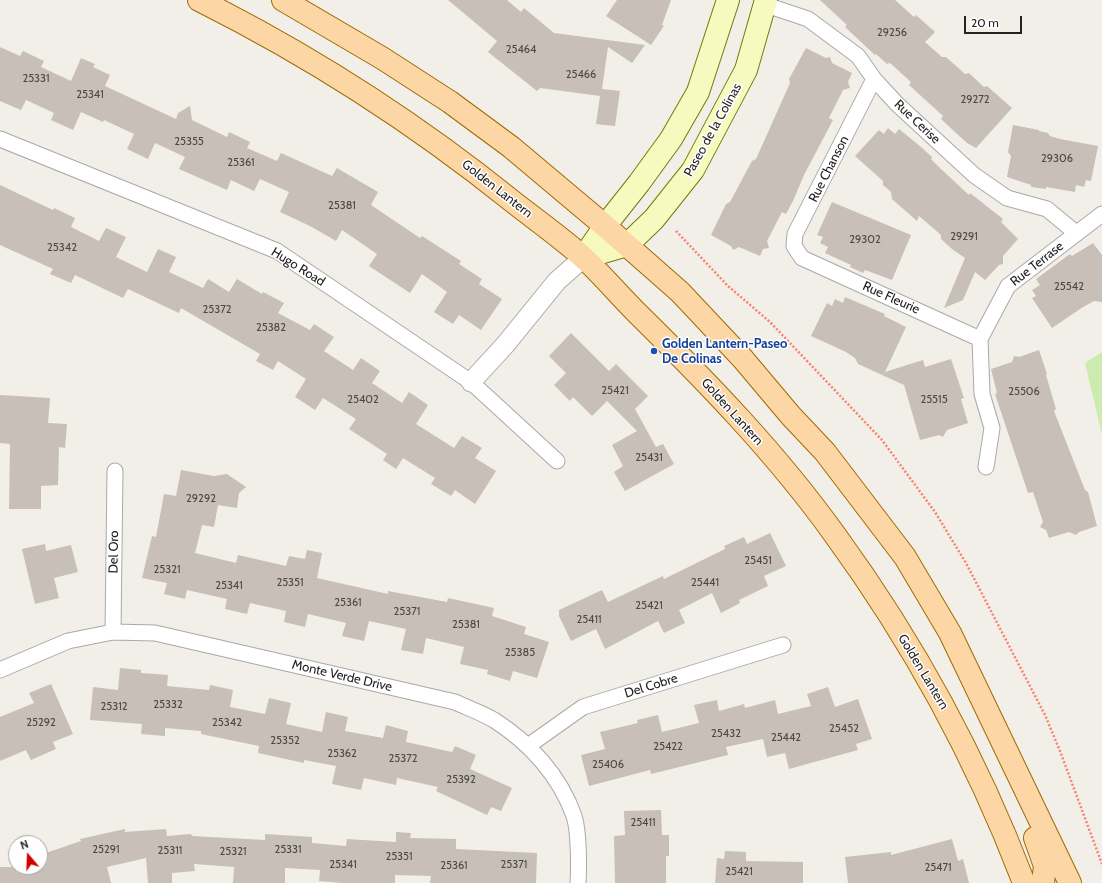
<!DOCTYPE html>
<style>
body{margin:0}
#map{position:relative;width:1102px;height:883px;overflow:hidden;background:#f2efe9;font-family:Cabin,sans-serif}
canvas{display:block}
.north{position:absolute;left:8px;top:835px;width:40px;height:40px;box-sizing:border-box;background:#fff;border:1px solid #a7a7a7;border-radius:50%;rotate:341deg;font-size:11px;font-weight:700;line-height:16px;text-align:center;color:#222}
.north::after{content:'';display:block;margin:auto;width:14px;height:18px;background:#d40000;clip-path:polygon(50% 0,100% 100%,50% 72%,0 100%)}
.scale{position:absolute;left:964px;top:16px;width:58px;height:18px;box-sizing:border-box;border:2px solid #222;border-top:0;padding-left:5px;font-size:12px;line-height:14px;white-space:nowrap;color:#222;-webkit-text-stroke:3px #fff;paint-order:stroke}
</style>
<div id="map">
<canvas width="1102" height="883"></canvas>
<div class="north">N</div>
<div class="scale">20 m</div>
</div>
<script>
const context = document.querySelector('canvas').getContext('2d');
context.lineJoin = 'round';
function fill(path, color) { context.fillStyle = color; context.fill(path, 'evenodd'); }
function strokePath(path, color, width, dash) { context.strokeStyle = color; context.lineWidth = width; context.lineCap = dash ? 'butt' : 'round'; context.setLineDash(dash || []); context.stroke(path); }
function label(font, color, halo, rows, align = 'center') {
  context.font = font + ' Cabin,sans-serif'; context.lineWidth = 3; context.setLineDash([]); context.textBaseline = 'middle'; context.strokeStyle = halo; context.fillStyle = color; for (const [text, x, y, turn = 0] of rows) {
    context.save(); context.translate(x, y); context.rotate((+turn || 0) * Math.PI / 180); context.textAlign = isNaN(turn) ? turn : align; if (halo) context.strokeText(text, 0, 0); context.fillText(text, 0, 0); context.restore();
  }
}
const grass = new Path2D(`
 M 1102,352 L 1102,435 L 1085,363 Z`);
const building = new Path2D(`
 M 448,0 L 507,0 L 521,12 L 524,8 L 554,33 L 645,45 L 632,63 L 608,47 L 602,89 L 620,91 L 615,126 L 596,124 L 600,96 L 540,88 L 537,91 L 488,52 L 497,41 Z
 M 617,0 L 671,0 L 662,25 L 664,26 L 651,45 L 606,16 Z
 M 820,0 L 895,0 L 914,17 L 916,15 L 935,32 L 925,42 L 942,57 L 946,57 L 965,74 L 969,73 L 984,87 L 987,86 L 1012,108 L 976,148 L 967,143 L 941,119 L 943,116 L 909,85 L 911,82 L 890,63 L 887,64 L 876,54 L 875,55 L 845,27 L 847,25 Z
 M 0,47 L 20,56 L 23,51 L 44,61 L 41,67 L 71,81 L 81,58 L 95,64 L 93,67 L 110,75 L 105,86 L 176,119 L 178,113 L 190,106 L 192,120 L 227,137 L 229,132 L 250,142 L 247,148 L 277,161 L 281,153 L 332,176 L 337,168 L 378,192 L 371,205 L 420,238 L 422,236 L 461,261 L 459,264 L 482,279 L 479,284 L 502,299 L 481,330 L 459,315 L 453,324 L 434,312 L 447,292 L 422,274 L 410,293 L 369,266 L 377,254 L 342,230 L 336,241 L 310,226 L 280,212 L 289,192 L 260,179 L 254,191 L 231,180 L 227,190 L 179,169 L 185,157 L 155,143 L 148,159 L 127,149 L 134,134 L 104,120 L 103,122 L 81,112 L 73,130 L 51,120 L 54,113 L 26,100 L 21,110 L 0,101 Z
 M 806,48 L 826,58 L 830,57 L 832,63 L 852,73 L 848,82 L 850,88 L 843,90 L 829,118 L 833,120 L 804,175 L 793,201 L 786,214 L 782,212 L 767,241 L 769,248 L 763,249 L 760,256 L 739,247 L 733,250 L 731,246 L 711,235 L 726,204 L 730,202 L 752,161 L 756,159 L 790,83 L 789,79 Z
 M 1013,125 L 1039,130 L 1039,131 L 1048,133 L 1050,136 L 1060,139 L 1098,146 L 1091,181 L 1086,180 L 1084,187 L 1076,185 L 1075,192 L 1046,187 L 1046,189 L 1031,187 L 1031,185 L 1007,177 L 1011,156 L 1008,152 Z
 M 888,128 L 895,134 L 899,129 L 921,147 L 932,157 L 931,159 L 941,169 L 969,195 L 970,193 L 1003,219 L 1001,222 L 1018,239 L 1003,256 L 1003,264 L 999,265 L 985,280 L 975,272 L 963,300 L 944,308 L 965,258 L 952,249 L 941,239 L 941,235 L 919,216 L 917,221 L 892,199 L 891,192 L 883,185 L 883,181 L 855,156 L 879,130 L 884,134 Z
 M 0,185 L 53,210 L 54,208 L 75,218 L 71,227 L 99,241 L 106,228 L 126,237 L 116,257 L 147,272 L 158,249 L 176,257 L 169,272 L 203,288 L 208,279 L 229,292 L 237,279 L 262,294 L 263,292 L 284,303 L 278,313 L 310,330 L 314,324 L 334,337 L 324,351 L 353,370 L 361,358 L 380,371 L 372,383 L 402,403 L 409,392 L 428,405 L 416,424 L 454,448 L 462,436 L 482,448 L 475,458 L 496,471 L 475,504 L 455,490 L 451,496 L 431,484 L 435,478 L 403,458 L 396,469 L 383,460 L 387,454 L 349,429 L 356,419 L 323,398 L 315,410 L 295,397 L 306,379 L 278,361 L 273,370 L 256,361 L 260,354 L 181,308 L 179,313 L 128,289 L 123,298 L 75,275 L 71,283 L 50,274 L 53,269 L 0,245 Z
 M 832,202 L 911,235 L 892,280 L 865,270 L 863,273 L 850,267 L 851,265 L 825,253 L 828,247 L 820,243 L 823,237 L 817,235 Z
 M 1093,243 L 1102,255 L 1102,302 L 1094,301 L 1083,307 L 1052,328 L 1032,298 L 1036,296 L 1032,290 L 1040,285 L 1036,279 L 1070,254 L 1072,256 Z
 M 845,297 L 885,314 L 884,316 L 906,327 L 885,372 L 923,360 L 925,367 L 951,359 L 964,398 L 961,399 L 968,423 L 947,430 L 943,437 L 939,435 L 920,440 L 904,385 L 858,364 L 855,358 L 846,352 L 811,336 L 827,303 L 832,306 L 835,299 L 843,303 Z
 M 571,333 L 609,371 L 616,364 L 648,396 L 635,409 L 656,447 L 663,444 L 674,464 L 625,491 L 614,472 L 623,466 L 612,445 L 637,431 L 607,401 L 592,416 L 573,397 L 570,401 L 554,385 L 566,373 L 549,356 Z
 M 1039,350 L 1047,374 L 1046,375 L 1056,409 L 1054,411 L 1085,490 L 1088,492 L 1097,526 L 1079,532 L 1076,535 L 1069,532 L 1049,538 L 1046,530 L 1040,527 L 1043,522 L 1033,492 L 1028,493 L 995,394 L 997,393 L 991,369 L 1012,362 L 1014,356 L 1019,357 Z
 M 0,395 L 50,398 L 48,423 L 67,424 L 65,448 L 59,447 L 58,485 L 41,486 L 41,509 L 9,509 L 10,444 L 0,443 Z
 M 181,470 L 214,476 L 227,474 L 246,487 L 239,493 L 237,508 L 218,505 L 214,527 L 202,525 L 195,553 L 236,563 L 238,555 L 286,566 L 289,556 L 305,559 L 307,550 L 322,553 L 317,578 L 388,594 L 388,591 L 447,602 L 448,598 L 494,608 L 492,616 L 526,627 L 524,634 L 549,642 L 537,678 L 513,671 L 510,681 L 487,674 L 488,670 L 460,664 L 464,647 L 426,638 L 423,654 L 401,650 L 406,629 L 369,621 L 364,641 L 342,636 L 346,623 L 308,614 L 305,627 L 284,622 L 286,611 L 250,603 L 247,614 L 225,609 L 227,599 L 187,590 L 185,599 L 164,594 L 167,583 L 142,578 L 152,536 L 156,537 L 164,494 L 176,496 Z
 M 770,533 L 786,566 L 764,576 L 768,586 L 739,600 L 740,603 L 721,613 L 712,593 L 679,610 L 685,623 L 664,633 L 658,621 L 605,649 L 596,629 L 571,641 L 559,616 L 559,610 L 602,590 L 608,602 L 663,576 L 664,579 L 725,549 L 724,546 L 744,537 L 747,544 Z
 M 45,544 L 46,551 L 71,545 L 78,572 L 54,578 L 59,598 L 35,604 L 22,549 Z
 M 120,668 L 141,670 L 141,673 L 168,675 L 167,686 L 209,690 L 210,685 L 233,690 L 230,707 L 265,714 L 269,698 L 291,703 L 286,724 L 322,732 L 326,712 L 348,717 L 345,731 L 383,738 L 386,725 L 408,731 L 406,742 L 452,752 L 455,746 L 476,755 L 470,769 L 512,788 L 501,811 L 491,807 L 487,815 L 436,791 L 438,787 L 397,778 L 396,785 L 364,778 L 361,790 L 332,784 L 336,766 L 304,760 L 304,763 L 258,753 L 259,746 L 201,734 L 201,731 L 165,728 L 165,736 L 141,734 L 142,724 L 90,720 L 93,687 L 118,690 Z
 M 51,684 L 73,734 L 53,742 L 56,749 L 31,760 L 26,750 L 0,761 L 0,717 L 34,703 L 29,693 Z
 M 828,687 L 835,707 L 858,699 L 872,739 L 856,744 L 858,750 L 789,769 L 785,753 L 767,757 L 763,739 L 726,747 L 728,755 L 651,774 L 650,770 L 589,786 L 581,755 L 605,749 L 600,732 L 638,723 L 637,720 L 658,715 L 662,732 L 699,723 L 694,705 L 717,700 L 719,711 L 744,704 L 745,708 L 775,700 L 778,714 L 811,706 L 807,694 Z
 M 661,810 L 662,835 L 669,835 L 669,856 L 666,856 L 666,883 L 615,883 L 614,836 L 625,835 L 624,811 Z
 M 125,829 L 125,832 L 166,829 L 167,836 L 191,834 L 192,836 L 265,840 L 265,834 L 312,837 L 312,843 L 346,846 L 347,839 L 396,842 L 396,832 L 411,833 L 410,838 L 456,839 L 456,849 L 537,853 L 536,883 L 430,883 L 431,876 L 395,875 L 395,883 L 343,883 L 319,881 L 320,870 L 285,868 L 285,883 L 233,883 L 234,867 L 194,864 L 195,871 L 172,873 L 172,883 L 148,883 L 146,858 L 107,867 L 111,883 L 0,883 L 0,867 L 40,867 L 40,855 L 81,841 L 80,839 Z
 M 952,839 L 958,861 L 963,859 L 969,883 L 848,883 L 845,857 L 891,852 L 891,855 Z
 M 725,851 L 746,852 L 746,861 L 803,862 L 803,883 L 715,883 L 717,858 L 724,859 Z`);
const path = new Path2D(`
 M 676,231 L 728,286 L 770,322 L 882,440 L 935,512 L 966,563 L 1045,715 L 1060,751 L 1102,864`);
const minor = new Path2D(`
 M 766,5 L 808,19 L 858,56 L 874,79 L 897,104 L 974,175 L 1007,198 L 1047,209 L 1076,233
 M 874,79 L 795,234 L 794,246 L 802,258 L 980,339
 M 0,139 L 277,251 L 471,382 L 557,461
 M 986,467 L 992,428 L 982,394 L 980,339 L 1008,286 L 1102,214
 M 113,632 L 115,471
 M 0,670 L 68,641 L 113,632 L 155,633 L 455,702 C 468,708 482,713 494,720 C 530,743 560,776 574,816 C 579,831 579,867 578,883
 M 528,746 L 583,707 L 783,645`);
const tertiary = new Path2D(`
 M 471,382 L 505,345 L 557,281 L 583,258`);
const secondary = new Path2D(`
 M 583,258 L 627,245 L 654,219 L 693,170 L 746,70 L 766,0
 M 583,258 L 605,226 L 639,183 L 671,139 L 698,92 L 728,0`);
const primary = new Path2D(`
 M 199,0 C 311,56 415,123 512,201 C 536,220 562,238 585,259 C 603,276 619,295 637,313 C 707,382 777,454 835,535 C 913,642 977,759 1024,883
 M 283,0 L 382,58 L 450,102 L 511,147 L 605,226 L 680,292 L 743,359 L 791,416 L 825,452 L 905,557 L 950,633 L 1070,883
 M 1035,838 L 1045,866 L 1043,883`);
const markers = [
 [654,351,4,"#1a4fb4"]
];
const numberNames = [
 ["29256",892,33],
 ["25464",521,50],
 ["25466",581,75],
 ["25331",36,79],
 ["25341",90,95],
 ["29272",975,100],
 ["25355",189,142],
 ["29306",1057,159],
 ["25361",241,163],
 ["25381",342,206],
 ["29291",964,237],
 ["29302",865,240],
 ["25342",62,248],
 ["25542",1069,287],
 ["25372",217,310],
 ["25382",271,328],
 ["25421",615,391],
 ["25506",1024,392],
 ["25402",363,400],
 ["25515",934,400],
 ["25431",649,458],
 ["29292",201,499],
 ["25451",758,561],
 ["25321",167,570],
 ["25351",290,583],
 ["25441",705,583],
 ["25341",229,586],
 ["25361",348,603],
 ["25421",649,606],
 ["25371",407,612],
 ["25411",589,620],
 ["25381",466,625],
 ["25385",520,653],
 ["25332",168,705],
 ["25312",114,707],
 ["25292",41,723],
 ["25342",227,723],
 ["25452",844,729],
 ["25432",726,734],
 ["25442",786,738],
 ["25352",285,741],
 ["25422",668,747],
 ["25362",342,754],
 ["25372",403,759],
 ["25406",608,765],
 ["25392",461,780],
 ["25411",643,823],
 ["25291",106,850],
 ["25331",288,850],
 ["25311",170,851],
 ["25321",233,852],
 ["25351",399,857],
 ["25341",343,865],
 ["25371",514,865],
 ["25361",454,866],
 ["25471",938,868],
 ["25421",739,872]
];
const streetNames = [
 ["Rue Cerise",917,122,43],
 ["Paseo de la Colinas",713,130,-61],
 ["Rue Chanson",829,169,-63],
 ["Golden Lantern",497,189,38],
 ["Rue Terrase",1037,264,-38],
 ["Hugo Road",298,267,32],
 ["Rue Fleurie",891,298,24],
 ["Golden Lantern",732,412,48],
 ["Del Oro",114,552,-89],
 ["Golden Lantern",923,672,59],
 ["Monte Verde Drive",342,676,13],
 ["Del Cobre",651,686,-17]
];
const transitNames = [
 ["Golden Lantern-Paseo",662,344],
 ["De Colinas",662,359]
];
fill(grass, '#cdebb0');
fill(building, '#c7bfb8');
strokePath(minor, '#a9a9a9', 17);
strokePath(tertiary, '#a9a9a9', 21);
strokePath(secondary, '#707d05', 24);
strokePath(primary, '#a06b00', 24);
strokePath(path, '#fa8072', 2.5, [2, 2]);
strokePath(minor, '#fff', 15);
strokePath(tertiary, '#fff', 19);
strokePath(secondary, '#f7fabf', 22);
strokePath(primary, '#fcd6a4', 22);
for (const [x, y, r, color] of markers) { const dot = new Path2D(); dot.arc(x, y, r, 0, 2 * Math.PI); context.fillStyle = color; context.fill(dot); strokePath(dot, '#fff', 1.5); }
label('11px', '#4b4948', null, numberNames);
label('13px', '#222', '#fff', streetNames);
label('bold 13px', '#164399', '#fff', transitNames, 'left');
</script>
